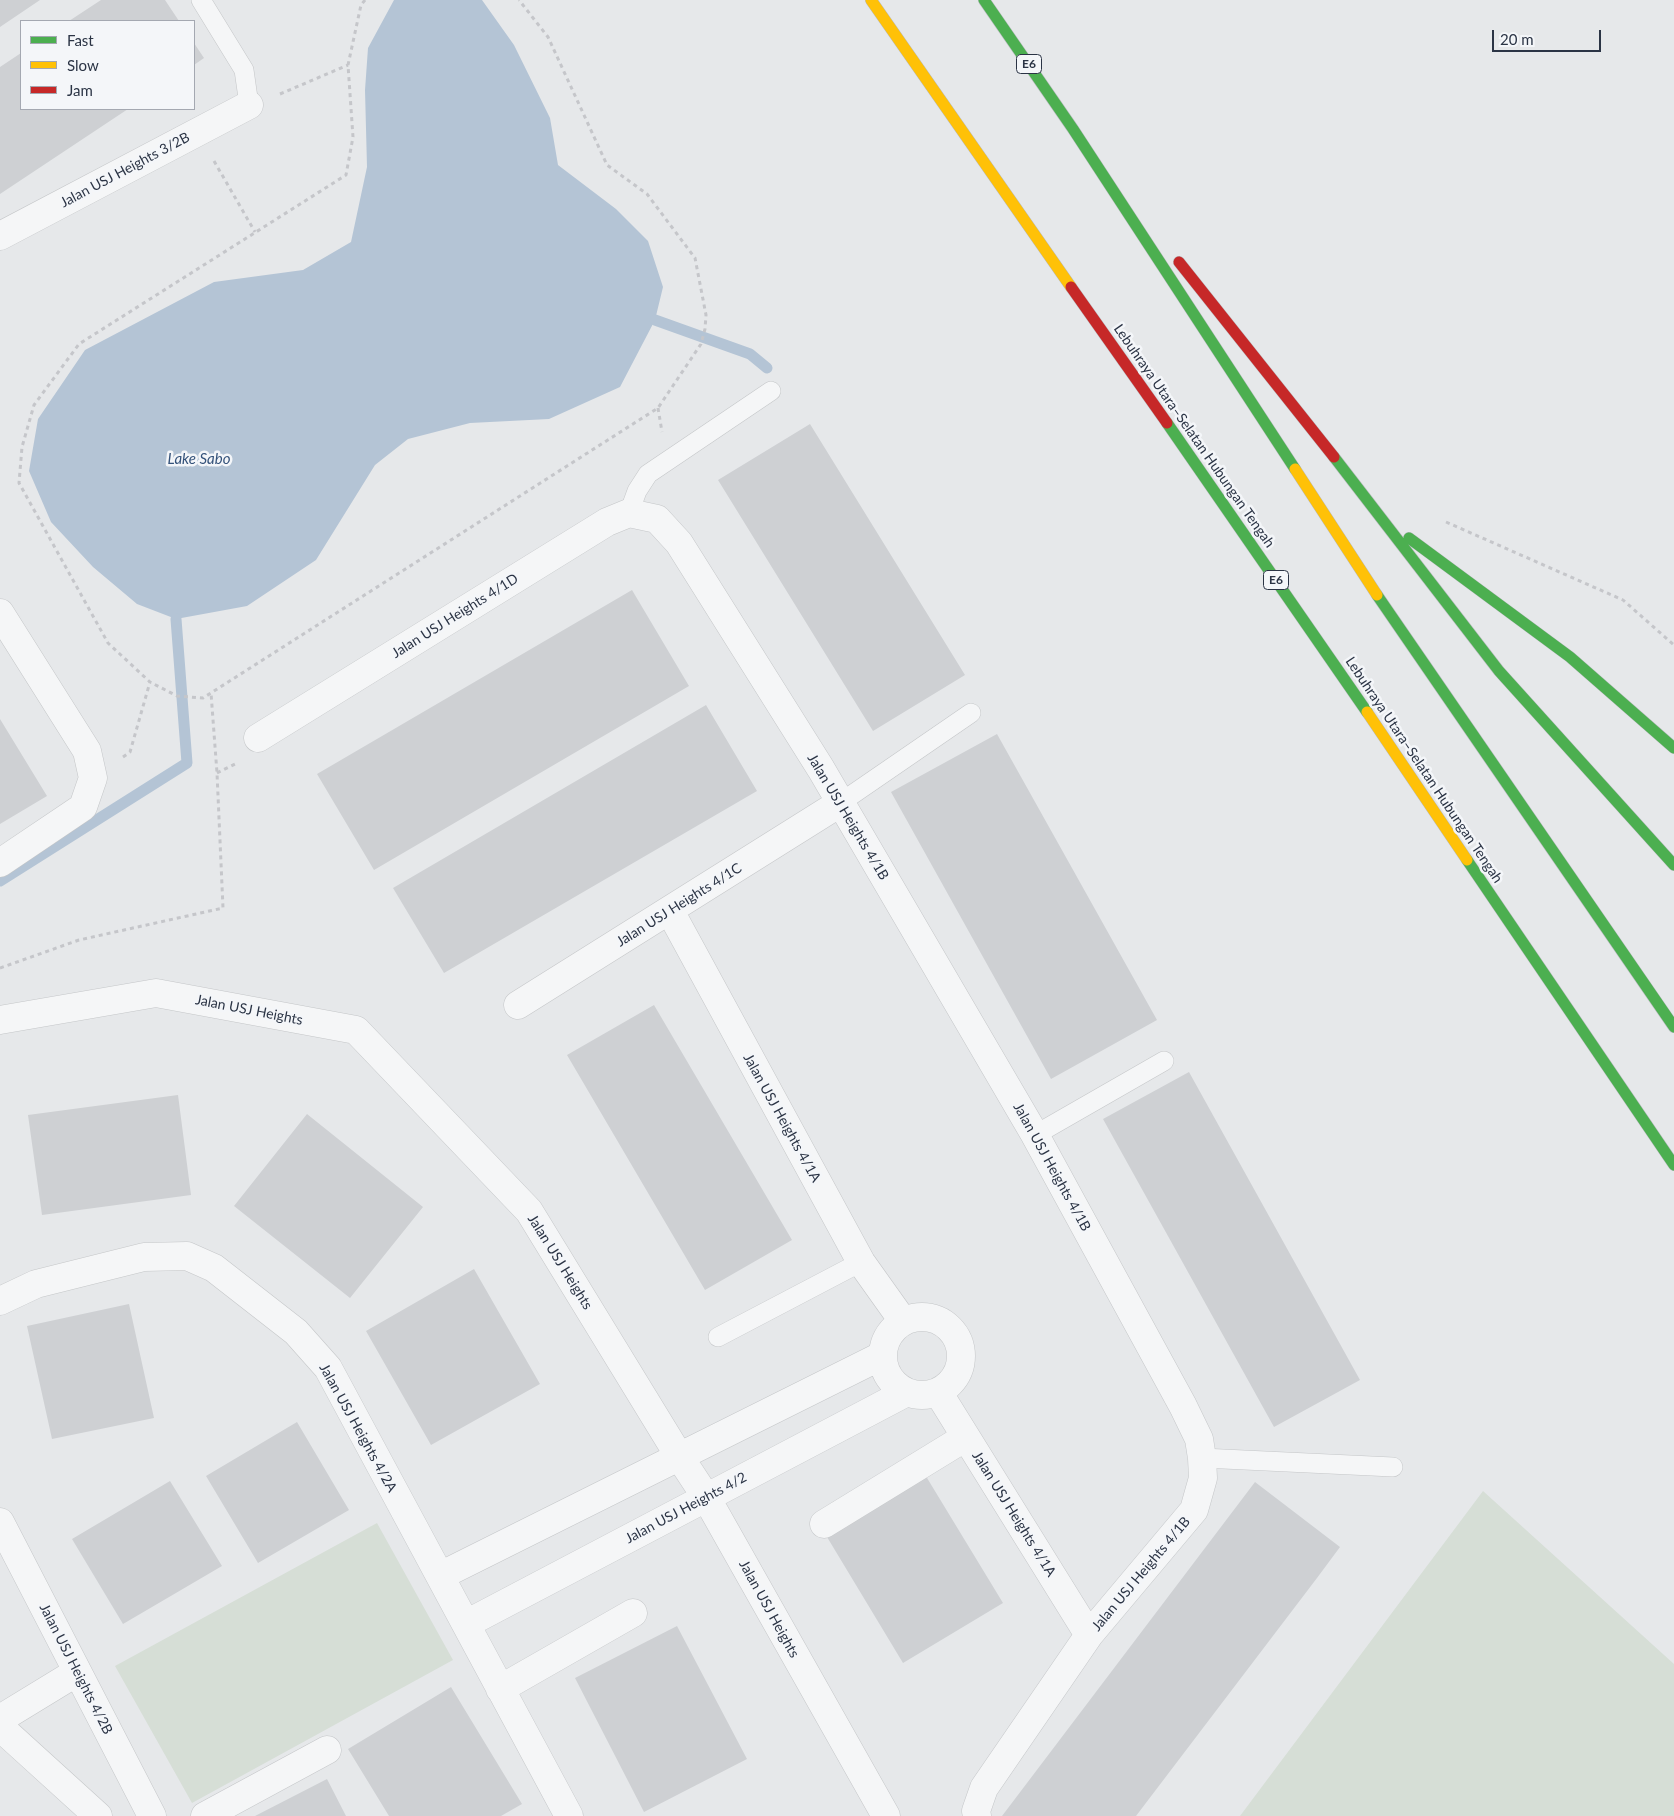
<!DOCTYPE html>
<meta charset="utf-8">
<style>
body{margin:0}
#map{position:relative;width:1674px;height:1816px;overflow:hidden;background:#e6e8ea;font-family:Lato,sans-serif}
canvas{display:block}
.legend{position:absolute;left:20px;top:20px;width:175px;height:90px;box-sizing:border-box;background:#f4f6f9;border:1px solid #a4a8b1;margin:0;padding:6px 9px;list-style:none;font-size:15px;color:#2b3445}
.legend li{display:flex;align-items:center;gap:10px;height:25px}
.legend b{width:25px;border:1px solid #a4a8b1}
.scale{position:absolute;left:1492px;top:30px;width:109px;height:22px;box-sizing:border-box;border:2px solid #2b3445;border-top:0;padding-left:6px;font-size:15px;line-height:18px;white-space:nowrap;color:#2b3445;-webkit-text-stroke:4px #f4f6f9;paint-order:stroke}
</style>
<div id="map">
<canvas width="1674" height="1816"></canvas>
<ul class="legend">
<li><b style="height:6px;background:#4caf50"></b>Fast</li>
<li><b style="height:6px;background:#ffc107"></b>Slow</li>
<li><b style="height:6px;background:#c62828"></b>Jam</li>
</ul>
<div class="scale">20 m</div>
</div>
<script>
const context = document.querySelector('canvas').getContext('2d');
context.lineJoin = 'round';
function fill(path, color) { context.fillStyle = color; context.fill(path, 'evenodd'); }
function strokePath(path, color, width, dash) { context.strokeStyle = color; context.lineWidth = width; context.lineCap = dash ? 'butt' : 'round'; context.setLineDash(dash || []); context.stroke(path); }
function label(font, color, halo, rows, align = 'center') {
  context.font = font + ' Lato,sans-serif'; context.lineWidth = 5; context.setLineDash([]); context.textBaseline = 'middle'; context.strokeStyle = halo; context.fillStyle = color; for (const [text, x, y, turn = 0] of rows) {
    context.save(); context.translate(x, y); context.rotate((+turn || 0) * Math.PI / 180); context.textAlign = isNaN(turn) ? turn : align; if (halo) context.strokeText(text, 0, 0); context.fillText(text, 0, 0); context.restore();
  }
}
const green = new Path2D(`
 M 1483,1491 L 1674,1664 L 1674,1816 L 1240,1816 Z
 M 377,1523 L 453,1660 L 192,1803 L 115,1666 Z`);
const water = new Path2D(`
 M 394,0 L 482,0 L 514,45 L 550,118 L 558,165 L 616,209 L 648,241 L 663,287 L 655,320 L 620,387 L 549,419 L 470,423 L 408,439 L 375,465 L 316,560 L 247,606 L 176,619 L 137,604 L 93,567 L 51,522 L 29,471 L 38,419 L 85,350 L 214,282 L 303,270 L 351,242 L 367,167 L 365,90 L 368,48 Z`);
const stream = new Path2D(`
 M 655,320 L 750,354 L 767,368
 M 0,881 L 187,763 L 176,619`);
const building = new Path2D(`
 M 0,0 L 40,0 L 0,27 Z
 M 101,0 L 165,0 L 179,21 L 69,21 Z
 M 194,43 L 204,58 L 194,65 Z
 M 21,53 L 21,109 L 128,109 L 0,194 L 0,67 Z
 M 810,424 L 965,675 L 873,731 L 718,480 Z
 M 632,590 L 689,686 L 374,870 L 317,774 Z
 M 706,705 L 757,791 L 444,973 L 393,888 Z
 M 0,719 L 47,796 L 0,824 Z
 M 997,734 L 1157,1020 L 1051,1079 L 891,792 Z
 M 654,1005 L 792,1240 L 705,1290 L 567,1055 Z
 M 1189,1072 L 1360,1380 L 1274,1427 L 1103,1119 Z
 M 178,1095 L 191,1195 L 42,1215 L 28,1115 Z
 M 307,1114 L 423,1207 L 350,1298 L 234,1206 Z
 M 474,1269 L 540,1384 L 431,1445 L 366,1331 Z
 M 129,1304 L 154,1418 L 52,1439 L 27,1326 Z
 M 297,1422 L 349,1510 L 258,1563 L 206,1476 Z
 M 924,1473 L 1003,1603 L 903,1663 L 824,1532 Z
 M 170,1481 L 222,1566 L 123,1624 L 72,1539 Z
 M 1255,1482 L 1340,1547 L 1317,1578 L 1136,1816 L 1002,1816 Z
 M 677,1626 L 747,1759 L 644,1812 L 575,1678 Z
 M 451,1687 L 522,1804 L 501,1816 L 389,1816 L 348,1749 Z
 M 327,1779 L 346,1816 L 255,1816 Z`);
const path = new Path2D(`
 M 365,0 L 361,5 L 348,65 L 353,137 L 346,175 L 79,344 L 34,405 L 22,447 L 19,483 L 108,643 L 150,682 L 177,696 L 203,698 L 658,408 L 701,344 L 705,329 L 706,315 L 695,258 L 647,194 L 607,165 L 548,37 L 519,0
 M 280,94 L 348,65
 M 214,161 L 255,232
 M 658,408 L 662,432
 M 1446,522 L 1623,600 L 1674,645
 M 123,757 L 130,752 L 150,682
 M 217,773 L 237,763
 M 0,968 L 79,940 L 223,908 L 217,773 L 211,693`);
const lane = new Path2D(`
 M 201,0 L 244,70 L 249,105
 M 629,513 L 637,491 L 648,474 L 771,391
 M 840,803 L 971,713
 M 1035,1135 L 1164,1061
 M 718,1337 L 861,1262
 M 1202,1458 L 1393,1467`);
const street = new Path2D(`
 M 0,236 L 249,105
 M 0,613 L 87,751 L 93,778 L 83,807 L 0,863
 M 258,738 L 607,522 L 629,513 L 657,519 L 679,543 L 821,769 L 1035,1135 L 1183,1406 L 1199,1439 L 1202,1458 L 1203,1478 L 1194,1510 L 1089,1635 L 984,1788 L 976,1811 L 977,1816
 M 670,911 L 861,1262 L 903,1321
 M 518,1005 L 840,803
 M 0,1020 L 156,993 L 356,1030 L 529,1211 L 679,1456 L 706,1497 L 886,1816
 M 0,1301 L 36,1284 L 144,1257 L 187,1256 L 214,1268 L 296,1332 L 328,1368 L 569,1816
 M883 1356a39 39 0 1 1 78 0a39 39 0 1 1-78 0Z
 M 938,1392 L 1089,1635
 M 0,1522 L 152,1816
 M 824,1524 L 966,1437
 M 440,1576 L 883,1355
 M 466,1624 L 907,1392
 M 500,1689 L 633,1613
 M 0,1719 L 77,1672
 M 0,1727 L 98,1816
 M 205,1816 L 327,1750`);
const fast = new Path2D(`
 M 984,0 L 1073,129 L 1295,469
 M 1167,423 L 1367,712
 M 1334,457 L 1499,671 L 1674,865
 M 1409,538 L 1570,657 L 1674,748
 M 1377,595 L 1674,1027
 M 1467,860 L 1674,1165`);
const slow = new Path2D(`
 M 871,0 L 1071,287
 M 1295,469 L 1377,595
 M 1367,712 L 1467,860`);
const jam = new Path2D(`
 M 1179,262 L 1334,457
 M 1071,287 L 1167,423`);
const shields = [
 [1029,64,25],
 [1276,580,25]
];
const shieldNames = [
 ["E6",1029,64],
 ["E6",1276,580]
];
const streetNames = [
 ["Jalan USJ Heights 3/2B",125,170,-28],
 ["Lebuhraya Utara–Selatan Hubungan Tengah",1194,436,55],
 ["Jalan USJ Heights 4/1D",455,616,-32],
 ["Lebuhraya Utara–Selatan Hubungan Tengah",1424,770,56],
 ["Jalan USJ Heights 4/1B",848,817,59],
 ["Jalan USJ Heights 4/1C",679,905,-32],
 ["Jalan USJ Heights",249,1010,11],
 ["Jalan USJ Heights 4/1A",782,1118,61],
 ["Jalan USJ Heights 4/1B",1052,1167,61],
 ["Jalan USJ Heights",560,1262,58],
 ["Jalan USJ Heights 4/2A",358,1428,61],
 ["Jalan USJ Heights 4/2",686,1508,-28],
 ["Jalan USJ Heights 4/1A",1014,1514,58],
 ["Jalan USJ Heights 4/1B",1141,1574,-50],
 ["Jalan USJ Heights",769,1609,61],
 ["Jalan USJ Heights 4/2B",76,1669,63]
];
const waterNames = [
 ["Lake Sabo",199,459]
];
fill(green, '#d6ded6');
fill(water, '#b4c4d5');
strokePath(stream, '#b4c4d5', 11);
fill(building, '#ced0d3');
strokePath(lane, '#c4c6c8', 20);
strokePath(street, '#c4c6c8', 29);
strokePath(fast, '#b8bbbf', 12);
strokePath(slow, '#b8bbbf', 12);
strokePath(jam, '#b8bbbf', 12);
strokePath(path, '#c5c6ca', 3, [4, 4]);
strokePath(lane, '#f5f6f7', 19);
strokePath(street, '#f5f6f7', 28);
strokePath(fast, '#4caf50', 11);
strokePath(slow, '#ffc107', 11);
strokePath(jam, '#c62828', 11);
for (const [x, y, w] of shields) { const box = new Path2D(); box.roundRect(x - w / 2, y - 9.5, w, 19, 4); context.fillStyle = '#f4f6f9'; context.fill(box); strokePath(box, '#2b3445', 1); }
label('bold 12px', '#2b3445', null, shieldNames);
label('14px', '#2b3445', '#f4f6f9', streetNames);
label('italic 15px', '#34527a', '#f4f6f9', waterNames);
</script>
